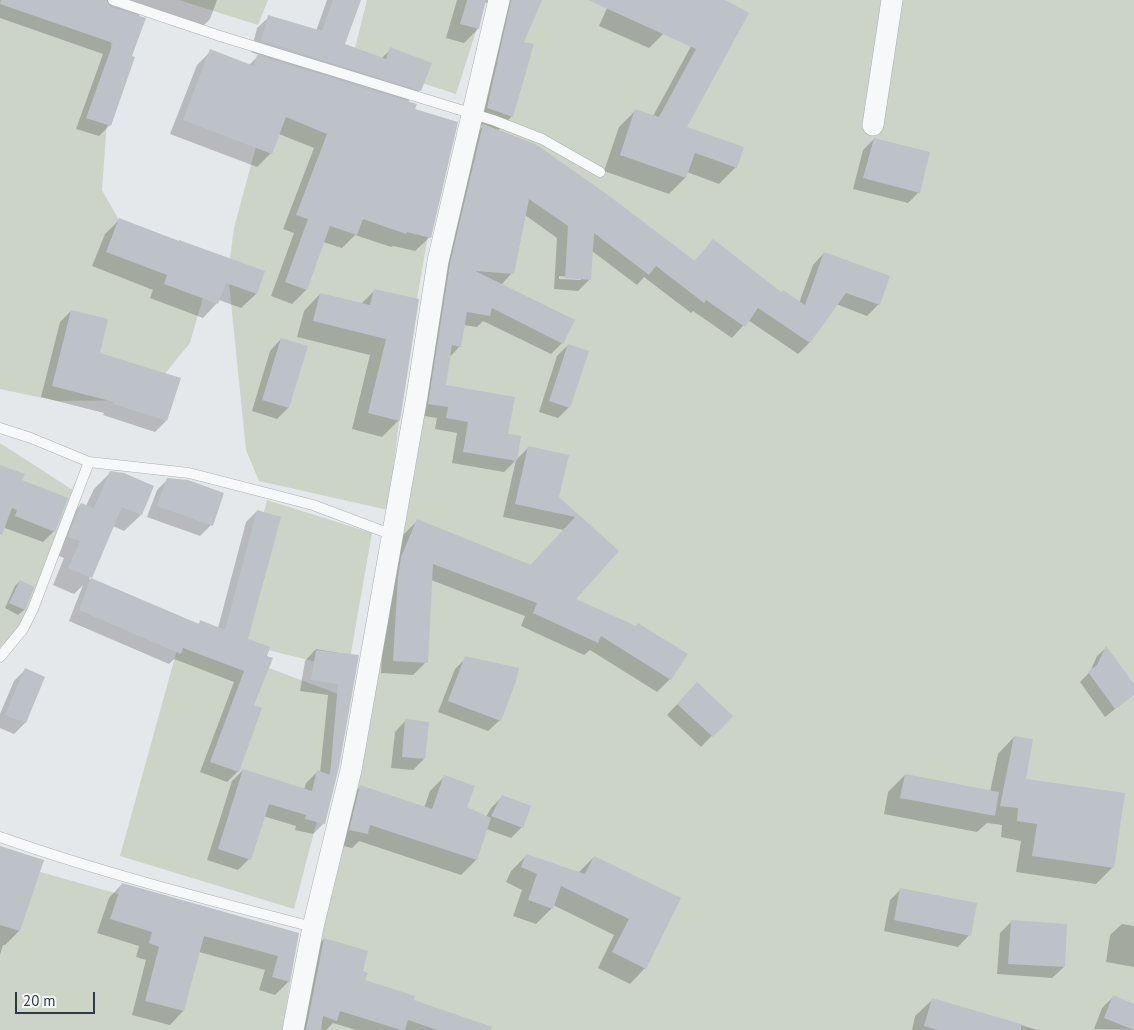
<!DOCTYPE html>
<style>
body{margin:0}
#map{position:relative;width:1134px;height:1030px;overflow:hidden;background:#e5e8eb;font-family:"PT Sans",sans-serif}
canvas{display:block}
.scale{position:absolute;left:15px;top:992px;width:80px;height:22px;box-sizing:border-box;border:2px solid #2e3942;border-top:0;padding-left:6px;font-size:15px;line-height:18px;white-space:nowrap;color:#2e3942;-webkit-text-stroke:4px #f4f7f8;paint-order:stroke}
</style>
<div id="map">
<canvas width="1134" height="1030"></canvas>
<div class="scale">20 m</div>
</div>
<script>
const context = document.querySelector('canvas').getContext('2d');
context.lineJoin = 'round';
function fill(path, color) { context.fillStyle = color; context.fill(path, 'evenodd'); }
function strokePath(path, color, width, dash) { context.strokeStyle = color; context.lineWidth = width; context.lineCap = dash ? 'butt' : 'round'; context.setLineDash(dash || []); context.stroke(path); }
const green = new Path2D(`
 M 0,0 L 52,0 L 112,18 L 110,80 L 102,190 L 128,236 L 209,276 L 190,343 L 143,400 L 57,401 L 0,389 Z
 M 179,0 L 268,0 L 258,25 Z
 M 367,0 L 486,0 L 456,94 L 352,60 Z
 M 497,0 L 1134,0 L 1134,1030 L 293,1030 Z
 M 273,83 L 438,178 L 408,351 L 388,510 L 259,481 L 246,450 L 228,273 L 234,228 Z
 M 0,443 L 82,496 L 28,623 L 0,647 Z
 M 267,500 L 372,533 L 348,670 L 232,641 Z
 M 181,635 L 349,698 L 294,909 L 120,856 Z
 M 12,864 L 296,944 L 283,1030 L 0,1030 L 0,912 Z`);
const shadow = new Path2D(`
 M 0,0 L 217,0 L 210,19 L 199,30 L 145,9 L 138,17 L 130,57 L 133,58 L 109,126 L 99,136 L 76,129 L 103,54 L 0,18 Z
 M 327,0 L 360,0 L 344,45 L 381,59 L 391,49 L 420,90 L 408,102 L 413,110 L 430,237 L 415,251 L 393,246 L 391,247 L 355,235 L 342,248 L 323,242 L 306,290 L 292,304 L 271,296 L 294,233 L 283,229 L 314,148 L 279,134 L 271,153 L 257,167 L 170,134 L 197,65 L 211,51 L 249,65 L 259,55 L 251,52 L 257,28 L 269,17 L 316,31 Z
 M 457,0 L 540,0 L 523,42 L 512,116 L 497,131 L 694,262 L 714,241 L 781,293 L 799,303 L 813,265 L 824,253 L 879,304 L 867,316 L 836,304 L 809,343 L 798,354 L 748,320 L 732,338 L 693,311 L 691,313 L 644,277 L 637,285 L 592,251 L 590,279 L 578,291 L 554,289 L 557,238 L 525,215 L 512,273 L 501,285 L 562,343 L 551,354 L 483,321 L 477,327 L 464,325 L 460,346 L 449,358 L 445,386 L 507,435 L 515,461 L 529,447 L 558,497 L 618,551 L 574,599 L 686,654 L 670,679 L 657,692 L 590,650 L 584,655 L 521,626 L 525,616 L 431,580 L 426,662 L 413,675 L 381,673 L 385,590 L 389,572 L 404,534 L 417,521 L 530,566 L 564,530 L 503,517 L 516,460 L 504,472 L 452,463 L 457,433 L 435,429 L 437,418 L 417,415 L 472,137 L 483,126 L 473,122 L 494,6 L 484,2 L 478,29 L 464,43 L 446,38 ZM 559,276 L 581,278 L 581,280 L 559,279 Z
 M 589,0 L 679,0 L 663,34 L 649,48 L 599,26 L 607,8 Z
 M 707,17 L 685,128 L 736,167 L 719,184 L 687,172 L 685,178 L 669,194 L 604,171 L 619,127 L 636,110 L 653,116 Z
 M 874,139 L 919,192 L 908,203 L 853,189 L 863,150 Z
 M 119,220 L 178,242 L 264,272 L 256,294 L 241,308 L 219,300 L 217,303 L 203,318 L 150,298 L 153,290 L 92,266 L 105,234 Z
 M 375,290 L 418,300 L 399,420 L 382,437 L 352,429 L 370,355 L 297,337 L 304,311 L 320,294 L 361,304 Z
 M 71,311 L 99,354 L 166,421 L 155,432 L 103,415 L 104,413 L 41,397 L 60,322 Z
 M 281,339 L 288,408 L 277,419 L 252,411 L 270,351 Z
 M 568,345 L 569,407 L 558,418 L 539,412 L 557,356 Z
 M 0,466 L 21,481 L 54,531 L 43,542 L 5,528 L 0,519 Z
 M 110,473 L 141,515 L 124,531 L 113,526 L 89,579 L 197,625 L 201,622 L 218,628 L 246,522 L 257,511 L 238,771 L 227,782 L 200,772 L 234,682 L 174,659 L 169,664 L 69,621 L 83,585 L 74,594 L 53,585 L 64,558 L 52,553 L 65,521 L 81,504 L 86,506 L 94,489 Z
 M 168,479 L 211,525 L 200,536 L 147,517 L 157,490 Z
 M 20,581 L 32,587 L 24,610 L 18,615 L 5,608 L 15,586 Z
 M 1106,648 L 1134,686 L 1134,694 L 1105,717 L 1080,682 L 1090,672 L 1097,656 Z
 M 316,649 L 357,656 L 324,823 L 313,834 L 295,830 L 296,826 L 263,816 L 249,859 L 238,870 L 207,860 L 232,781 L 243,770 L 304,790 L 306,783 L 317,772 L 320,773 L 328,695 L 300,691 L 305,661 Z
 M 466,658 L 500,720 L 488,731 L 438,712 L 455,669 Z
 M 25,670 L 25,723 L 14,734 L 0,728 L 0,714 L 14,681 Z
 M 686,695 L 731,716 L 701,747 L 667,715 Z
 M 406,720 L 424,759 L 413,770 L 391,768 L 395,732 Z
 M 1014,737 L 1024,780 L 1112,868 L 1096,884 L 1016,872 L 1021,841 L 1001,837 L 1002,825 L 987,823 L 977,832 L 884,814 L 888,792 L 905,775 L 990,792 L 998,754 Z
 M 445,776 L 465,808 L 486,817 L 491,808 L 502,797 L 522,827 L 511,838 L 486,829 L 476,860 L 461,875 L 359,841 L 352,848 L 335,844 L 346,801 L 361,786 L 424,808 L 430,791 Z
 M 0,847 L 19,931 L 5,945 L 3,945 L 0,955 Z
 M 527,855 L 578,873 L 594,857 L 680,899 L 645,968 L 630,984 L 598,968 L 614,935 L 553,905 L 552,908 L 536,924 L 513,916 L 522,890 L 506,882 L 511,871 Z
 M 122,884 L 298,934 L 289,981 L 275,995 L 259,990 L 265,970 L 199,952 L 183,1011 L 170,1025 L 132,1015 L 146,960 L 136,957 L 139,946 L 97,933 L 109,898 Z
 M 901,889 L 969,935 L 958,947 L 884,931 L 890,900 Z
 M 1011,922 L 1064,967 L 1052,978 L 997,974 L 1000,933 Z
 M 1122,924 L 1134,926 L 1134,967 L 1106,962 L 1110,935 Z
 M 324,939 L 362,972 L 364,981 L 482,1030 L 356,1030 L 333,1023 L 326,1030 L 297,1030 L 313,950 Z
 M 1113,997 L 1134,1005 L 1134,1030 L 1094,1029 L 1102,1008 Z
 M 932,1000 L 1038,1030 L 912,1030 L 915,1016 Z`);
const building = new Path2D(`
 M 1,0 L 106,0 L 108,4 L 111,7 L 146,18 L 132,56 L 135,57 L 111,126 L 86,118 L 113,43 L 0,4 Z
 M 333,0 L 361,0 L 345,44 L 386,59 L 390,47 L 432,63 L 421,91 L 261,41 L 268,15 L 322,31 Z
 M 467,0 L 486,0 L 479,29 L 460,24 Z
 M 511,0 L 542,0 L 524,42 L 534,44 L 513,117 L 487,108 Z
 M 588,0 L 725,0 L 749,13 L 687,127 L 744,147 L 737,168 L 695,153 L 686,178 L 620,155 L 635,109 L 659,117 L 696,49 Z
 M 210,49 L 254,66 L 257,55 L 417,104 L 415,109 L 458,122 L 431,238 L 407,232 L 406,234 L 363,219 L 357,235 L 330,226 L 307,290 L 285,282 L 308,219 L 296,215 L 327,134 L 286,117 L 272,154 L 183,120 Z
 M 483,124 L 537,145 L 612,198 L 695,261 L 713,239 L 781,292 L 783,290 L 805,305 L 824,252 L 890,276 L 880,305 L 846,293 L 810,343 L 758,308 L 745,327 L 706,300 L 704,303 L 656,266 L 649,275 L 594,233 L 591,280 L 565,278 L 568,226 L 529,199 L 514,274 L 475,271 L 575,320 L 563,344 L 492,308 L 490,316 L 467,312 L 461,347 L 452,345 L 446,385 L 515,397 L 508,434 L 521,436 L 517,461 L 463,452 L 468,422 L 446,418 L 448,407 L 428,404 L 450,263 Z
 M 874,138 L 930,152 L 920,193 L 863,178 Z
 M 119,218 L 179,241 L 179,240 L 265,271 L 257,294 L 226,283 L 218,304 L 164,284 L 167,275 L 106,252 Z
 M 374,289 L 419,299 L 400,421 L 368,413 L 386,339 L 313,321 L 320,293 L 370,305 Z
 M 71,310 L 108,319 L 100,353 L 181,378 L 167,421 L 114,404 L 114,402 L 52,386 Z
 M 281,338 L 308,346 L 289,408 L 262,400 Z
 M 568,344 L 589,351 L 570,408 L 549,401 Z
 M 528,446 L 569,455 L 559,497 L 619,551 L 576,599 L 636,626 L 638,623 L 688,654 L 671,680 L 601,636 L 598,643 L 533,613 L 537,603 L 433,564 L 428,663 L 393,661 L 398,576 L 401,557 L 417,519 L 531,565 L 575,517 L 515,504 Z
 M 0,465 L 25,474 L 22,480 L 68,498 L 55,532 L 15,516 L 17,510 L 12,508 L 2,535 L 0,534 Z
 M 110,471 L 124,473 L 154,486 L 142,515 L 122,507 L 92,578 L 68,568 L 80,541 L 68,537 L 81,503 L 94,508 Z
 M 167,478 L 188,480 L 224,493 L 213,526 L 157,506 Z
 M 257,510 L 281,517 L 248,639 L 270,647 L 267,656 L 273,658 L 254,705 L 262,708 L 239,772 L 210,762 L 244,671 L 183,648 L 181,654 L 79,610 L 91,578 L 199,624 L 200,620 L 225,630 Z
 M 20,580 L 34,587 L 25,610 L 9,603 Z
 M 1106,646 L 1134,684 L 1134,695 L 1115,709 L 1088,672 L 1097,665 Z
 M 316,650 L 359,655 L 339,767 L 325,824 L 305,819 L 306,815 L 269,804 L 251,860 L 218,849 L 243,769 L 312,791 L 317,770 L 330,775 L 338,684 L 311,680 Z
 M 465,656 L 519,668 L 516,681 L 501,721 L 448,701 Z
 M 25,668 L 45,677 L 26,723 L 5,715 Z
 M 697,682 L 733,716 L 713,737 L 677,704 Z
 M 405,719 L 429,722 L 425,759 L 402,757 Z
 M 1014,736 L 1033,739 L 1026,779 L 1125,793 L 1114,868 L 1032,856 L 1037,824 L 1017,821 L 1018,808 L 1000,806 Z
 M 905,774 L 999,792 L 995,816 L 900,798 Z
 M 444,775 L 475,786 L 467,807 L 491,818 L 477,860 L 370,825 L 368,834 L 349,830 L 360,785 L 432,809 Z
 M 502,795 L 531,806 L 523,828 L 491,816 Z
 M 0,846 L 44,860 L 20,931 L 0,925 Z
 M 526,854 L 585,874 L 594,856 L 681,898 L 646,969 L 612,952 L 629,919 L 561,886 L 553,909 L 528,900 L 537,874 L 521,867 Z
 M 122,883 L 299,933 L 290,982 L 272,977 L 278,956 L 204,936 L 184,1011 L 145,1001 L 159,947 L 149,943 L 152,932 L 110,919 Z
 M 900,888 L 977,903 L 971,936 L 894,920 Z
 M 1011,920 L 1067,924 L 1065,967 L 1008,964 Z
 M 324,938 L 368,951 L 363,971 L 368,973 L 365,980 L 415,996 L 414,1000 L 492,1027 L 491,1030 L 437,1030 L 408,1020 L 405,1030 L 401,1030 L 340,1011 L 337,1021 L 323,1016 L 321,1030 L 306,1030 Z
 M 1113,995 L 1134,1004 L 1134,1030 L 1104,1018 Z
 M 932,998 L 1021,1024 L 1021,1030 L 937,1030 L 924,1026 Z`);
const service = new Path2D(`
 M 113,0 L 220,36 L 493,120 L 542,139 L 600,172
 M 0,428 L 31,438 L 89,462 L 189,473 L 313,505 L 393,535
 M 0,657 L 23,629 L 33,609 L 89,462
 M 0,837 C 102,873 208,900 313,927`);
const minor = new Path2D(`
 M 873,125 L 892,0
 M 293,1030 L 313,927 L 351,770 L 417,396 L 438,261 L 499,0`);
fill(green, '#ccd4c7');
fill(shadow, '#0003');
fill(building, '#bcc2c7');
strokePath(service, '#aab0b5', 11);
strokePath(minor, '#aab0b5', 22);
strokePath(service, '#f7f8f9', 10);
strokePath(minor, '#f7f8f9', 21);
</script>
